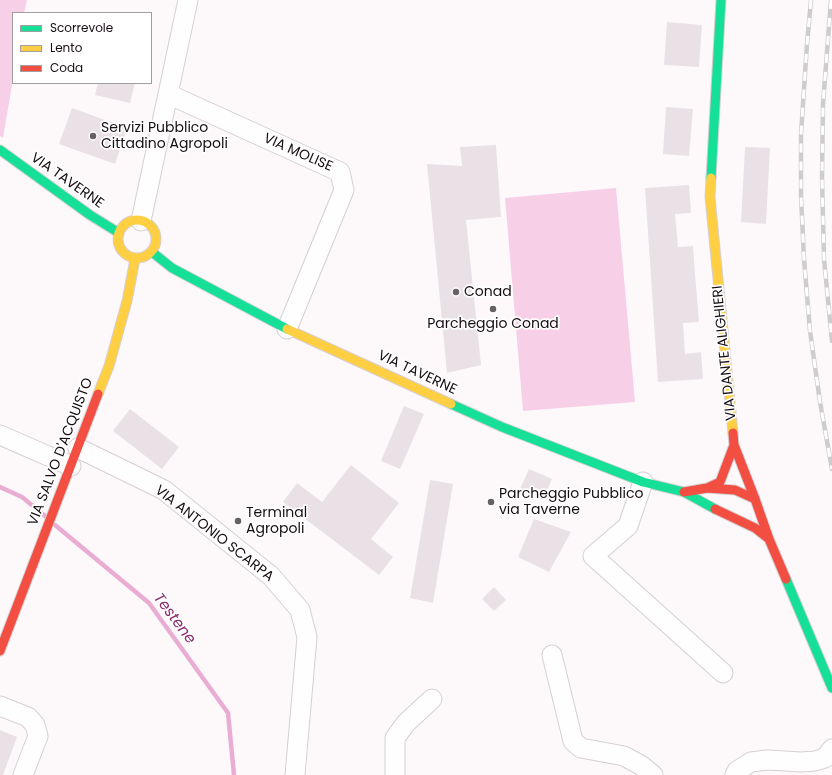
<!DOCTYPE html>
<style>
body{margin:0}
#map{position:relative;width:832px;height:775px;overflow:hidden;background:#fdf9fb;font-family:Poppins,sans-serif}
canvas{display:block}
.legend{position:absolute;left:12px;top:12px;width:140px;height:72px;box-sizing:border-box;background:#fff;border:1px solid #a29ea1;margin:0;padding:5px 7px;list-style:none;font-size:12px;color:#170d13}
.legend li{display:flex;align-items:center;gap:8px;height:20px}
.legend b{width:20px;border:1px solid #a29ea1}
</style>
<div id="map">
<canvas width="832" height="775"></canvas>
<ul class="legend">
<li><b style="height:5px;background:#16e098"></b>Scorrevole</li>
<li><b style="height:5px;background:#ffcf43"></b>Lento</li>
<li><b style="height:5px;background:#f24e42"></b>Coda</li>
</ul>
</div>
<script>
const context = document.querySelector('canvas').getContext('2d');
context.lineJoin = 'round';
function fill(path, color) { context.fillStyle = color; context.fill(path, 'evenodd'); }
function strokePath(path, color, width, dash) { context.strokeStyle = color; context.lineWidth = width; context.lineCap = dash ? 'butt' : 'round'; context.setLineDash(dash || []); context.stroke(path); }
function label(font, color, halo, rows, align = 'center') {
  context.font = font + ' Poppins,sans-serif'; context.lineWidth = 3.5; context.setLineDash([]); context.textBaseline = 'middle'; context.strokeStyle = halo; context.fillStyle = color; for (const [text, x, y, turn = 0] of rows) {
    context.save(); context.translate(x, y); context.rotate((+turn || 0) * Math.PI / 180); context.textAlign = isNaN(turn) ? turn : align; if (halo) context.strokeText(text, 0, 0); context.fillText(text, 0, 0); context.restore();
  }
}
const green = new Path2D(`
 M 0,0 L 27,0 L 24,13 L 13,13 L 13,79 L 3,138 L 0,136 Z
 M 616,188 L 635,402 L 523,411 L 505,198 Z`);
const stream = new Path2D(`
 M 0,487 L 22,497 L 45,516
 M 55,525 L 149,603 L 228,713 L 234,775`);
const building = new Path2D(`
 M 667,22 L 702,25 L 699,67 L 664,65 Z
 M 98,83 L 135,83 L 130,103 L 95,95 Z
 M 666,107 L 693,109 L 689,156 L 663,154 Z
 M 72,108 L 127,128 L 115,164 L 59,144 Z
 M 496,145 L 501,217 L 466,220 L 481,365 L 447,373 L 427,164 L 462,166 L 460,147 Z
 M 745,147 L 770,148 L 766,224 L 741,222 Z
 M 689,185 L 691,213 L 675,214 L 678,247 L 693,246 L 695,274 L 699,322 L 683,323 L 685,354 L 701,352 L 703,379 L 658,382 L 645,188 Z
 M 404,406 L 424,414 L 400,469 L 381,461 Z
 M 130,409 L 179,447 L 162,469 L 113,431 Z
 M 351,465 L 399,503 L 371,539 L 393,557 L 379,575 L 283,502 L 297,483 L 322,502 Z
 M 529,469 L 552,479 L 544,497 L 531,492 L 531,494 L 520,489 Z
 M 430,480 L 453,484 L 433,603 L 410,598 Z
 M 534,519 L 571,532 L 549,572 L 518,557 Z
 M 494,587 L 506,600 L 494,611 L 482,599 Z
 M 0,730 L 17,737 L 3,775 L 0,775 Z`);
const street = new Path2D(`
 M 168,94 L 340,172 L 344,190 L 287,329
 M 141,221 L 188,0
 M 0,435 L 71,466
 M 78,448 L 164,490 L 271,576 L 300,610 L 307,637 L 295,775
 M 643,482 L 628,526 L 593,556 L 723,673
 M 552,655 L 573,741 L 581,748 L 624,756 L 642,766 L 653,775
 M 0,706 L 28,717 L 35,725 L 38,736 L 23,775
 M 395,775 L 395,738 L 406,723 L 432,699
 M 735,775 L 737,771 L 751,762 L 768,760 L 801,762 L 815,761 L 825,758 L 832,749`);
const fast = new Path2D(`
 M 0,150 L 90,215 L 119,233
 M 711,178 L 721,0
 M 152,252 L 172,268 L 287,329
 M 451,404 L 502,427 L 643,482 L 684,492 L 715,509
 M 786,579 L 832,688`);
const slow = new Path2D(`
 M 711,178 L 710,197 L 733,433
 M118 239a19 19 0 1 1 38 0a19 19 0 1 1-38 0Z
 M 287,329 L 451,404
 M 98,394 L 109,366 L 127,301 L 135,259`);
const jam = new Path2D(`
 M 733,433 L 734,445 L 755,499 L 769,539 L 786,579
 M 707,488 L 720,482 L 734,445
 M 684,492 L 707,488 L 735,490 L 755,499
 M 715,509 L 755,528 L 769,539
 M 0,651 L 98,394`);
const rail = new Path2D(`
 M 811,0 L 807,44 L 801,134 L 801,195 L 804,259 L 810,331 L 820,402 L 832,469
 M 831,0 L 823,104 L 822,177 L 824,259 L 832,341`);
const markers = [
 [93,136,4,"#686064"],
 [456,292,4,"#686064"],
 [493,309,4,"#686064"],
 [491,502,4,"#686064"],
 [238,521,4,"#686064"]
];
const poiNames = [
 ["Servizi Pubblico",101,128],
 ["Cittadino Agropoli",101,144],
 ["Conad",464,292],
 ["Parcheggio Conad",493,324,"center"],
 ["Parcheggio Pubblico",499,494],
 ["via Taverne",499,510],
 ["Terminal",246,513],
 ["Agropoli",246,529]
];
const streetNames = [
 ["VIA MOLISE",298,153,24],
 ["VIA TAVERNE",67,181,35],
 ["VIA DANTE ALIGHIERI",725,353,-96],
 ["VIA TAVERNE",417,373,25],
 ["VIA SALVO D'ACQUISTO",61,452,-69],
 ["VIA ANTONIO SCARPA",214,534,38]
];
const waterNames = [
 ["Testene",174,619,53]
];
fill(green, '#f7d0e8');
strokePath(stream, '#e9add4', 4.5);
fill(building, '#e9e1e6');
strokePath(street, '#d6cfd3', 21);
strokePath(fast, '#d6cfd3', 11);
strokePath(slow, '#d6cfd3', 11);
strokePath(jam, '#d6cfd3', 11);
strokePath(street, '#fffefe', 19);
strokePath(fast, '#16e098', 9);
strokePath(slow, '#ffcf43', 9);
strokePath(jam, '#f24e42', 9);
strokePath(rail, '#cecdce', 4.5);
strokePath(rail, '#fff', 3, [9]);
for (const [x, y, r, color] of markers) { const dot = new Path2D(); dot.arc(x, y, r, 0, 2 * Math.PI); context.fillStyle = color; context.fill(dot); strokePath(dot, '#fff', 1.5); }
label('14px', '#170d13', '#fff', poiNames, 'left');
label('14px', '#170d13', '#fff', streetNames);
label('italic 15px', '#89276d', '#fff', waterNames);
</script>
